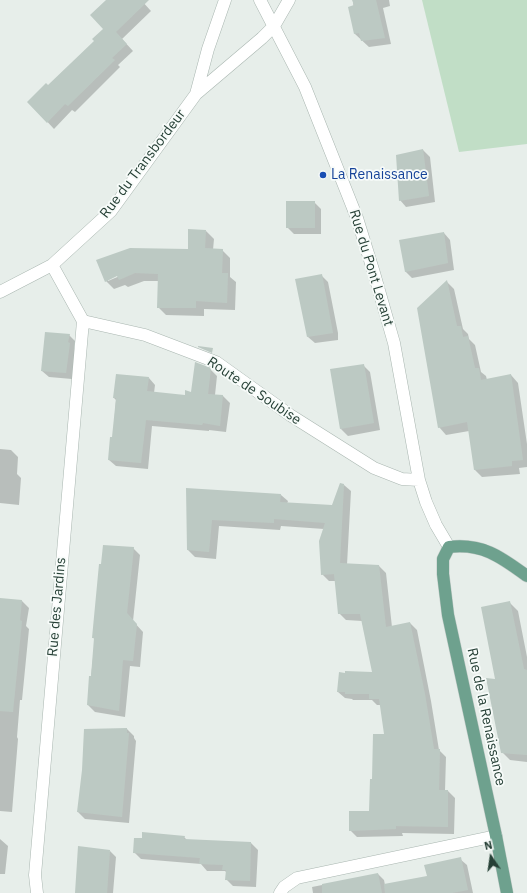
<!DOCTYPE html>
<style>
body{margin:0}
#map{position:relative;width:527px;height:893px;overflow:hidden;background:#e7eeea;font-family:"IBM Plex Sans",sans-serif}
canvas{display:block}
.north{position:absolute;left:471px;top:837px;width:40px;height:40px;-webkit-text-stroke:3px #f7fbf9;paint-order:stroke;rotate:347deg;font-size:11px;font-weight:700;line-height:16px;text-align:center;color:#264036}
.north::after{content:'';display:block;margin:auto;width:14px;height:18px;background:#264036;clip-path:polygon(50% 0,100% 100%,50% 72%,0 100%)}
</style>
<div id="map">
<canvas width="527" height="893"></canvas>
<div class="north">N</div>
</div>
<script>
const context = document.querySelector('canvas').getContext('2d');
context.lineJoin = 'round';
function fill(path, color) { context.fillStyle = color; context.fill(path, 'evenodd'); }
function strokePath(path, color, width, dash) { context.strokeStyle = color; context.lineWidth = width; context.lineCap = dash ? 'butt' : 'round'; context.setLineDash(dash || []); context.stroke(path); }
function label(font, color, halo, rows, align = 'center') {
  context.font = font + ' "IBM Plex Sans",sans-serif'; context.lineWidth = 3.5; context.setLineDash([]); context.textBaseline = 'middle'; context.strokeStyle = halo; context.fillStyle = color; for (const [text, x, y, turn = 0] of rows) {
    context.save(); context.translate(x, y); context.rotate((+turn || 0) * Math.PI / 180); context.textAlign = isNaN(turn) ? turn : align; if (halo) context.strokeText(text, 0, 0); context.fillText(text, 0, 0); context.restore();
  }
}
const green = new Path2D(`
 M 422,0 L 527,0 L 527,144 L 459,152 Z`);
const shadow = new Path2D(`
 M 108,0 L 141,0 L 151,11 L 122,39 L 133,51 L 118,65 L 120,67 L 75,112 L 72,110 L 54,129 L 29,102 L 49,87 L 95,41 L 104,29 Z
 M 353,0 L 389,0 L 390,6 L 383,8 L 391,44 L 369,47 L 355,34 Z
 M 423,150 L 430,157 L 435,202 L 406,207 L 400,200 Z
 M 314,202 L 321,209 L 321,234 L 294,234 L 287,227 Z
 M 206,231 L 214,239 L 213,250 L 222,250 L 230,258 L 230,277 L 236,282 L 235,310 L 204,309 L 204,316 L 166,315 L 158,307 L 159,281 L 144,281 L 128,287 L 125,285 L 114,289 L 106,281 L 98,261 L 189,250 ZM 122,273 L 122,275 L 108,281 L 108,279 Z
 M 444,233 L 450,240 L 454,270 L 412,278 L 405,271 Z
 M 321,275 L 328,282 L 338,333 L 338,340 L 315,343 L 308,337 Z
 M 447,282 L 454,289 L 463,329 L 468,334 L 469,339 L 475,345 L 481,372 L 486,376 L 487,380 L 511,375 L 518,383 L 527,444 L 527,467 L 519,468 L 520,474 L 482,477 L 475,470 L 469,431 L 446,435 L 439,427 Z
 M 69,335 L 75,341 L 74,348 L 76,350 L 72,379 L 49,377 L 42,371 Z
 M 363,365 L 370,372 L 380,430 L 348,436 L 341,429 Z
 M 210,369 L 217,376 L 215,395 L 223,396 L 230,403 L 226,432 L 209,430 L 209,431 L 152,426 L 148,469 L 116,466 L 109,460 L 113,438 L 116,400 L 114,398 L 149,378 L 155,385 L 154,393 L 186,396 L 191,393 Z
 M 0,449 L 11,450 L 18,457 L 17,474 L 21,478 L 19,505 L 0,503 Z
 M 344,485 L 351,491 L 347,565 L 379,566 L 386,573 L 392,627 L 410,623 L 417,630 L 431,701 L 439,750 L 446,757 L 445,791 L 448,791 L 455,798 L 454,834 L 402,833 L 403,836 L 357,837 L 350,830 L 370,812 L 373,780 L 385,735 L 381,705 L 377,705 L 372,700 L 353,700 L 352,699 L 345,698 L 338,692 L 346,674 L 373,673 L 362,621 L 346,620 L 339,613 L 336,581 L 329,581 L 322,574 L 324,529 L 281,526 L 280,530 L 219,526 L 216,559 L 195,557 L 188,550 L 187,489 L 281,495 L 288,501 L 287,504 L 332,506 Z
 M 133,548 L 140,555 L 133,621 L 143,632 L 140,667 L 130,666 L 125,717 L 95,712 L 88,705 L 95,639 L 93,638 Z
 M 0,599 L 22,601 L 29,608 L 26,626 L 29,629 L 22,700 L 20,700 L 17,737 L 18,739 L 12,812 L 0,811 Z
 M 510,603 L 518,611 L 527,657 L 527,762 L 510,760 L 502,752 L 496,680 Z
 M 127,729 L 134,736 L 134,738 L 136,741 L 129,823 L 85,819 L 78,812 L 83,770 L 85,730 Z
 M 184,837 L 188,841 L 251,843 L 258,850 L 256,887 L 233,886 L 226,879 L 227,873 L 225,871 L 207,871 L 201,864 L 141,859 L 134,852 Z
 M 0,839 L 8,846 L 5,874 L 0,874 Z
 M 110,851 L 116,857 L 113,893 L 76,893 Z
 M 460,859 L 467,865 L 473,893 L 313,893 L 312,887 L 378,874 L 384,880 L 385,885 L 428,877 Z`);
const building = new Path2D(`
 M 106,0 L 149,0 L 116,32 L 127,44 L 112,58 L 115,60 L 68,106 L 65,104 L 47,123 L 27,102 L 46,83 L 48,85 L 94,41 L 92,39 L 103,29 L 90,15 Z
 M 352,0 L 376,0 L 385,38 L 361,41 L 359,33 L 354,34 L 348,7 L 354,5 Z
 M 423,149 L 429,196 L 399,201 L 396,155 Z
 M 286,201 L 315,201 L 315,228 L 286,228 Z
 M 188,229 L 206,230 L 205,248 L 223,249 L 222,273 L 228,273 L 227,303 L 196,301 L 196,308 L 157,308 L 158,274 L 135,273 L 119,280 L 117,276 L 105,282 L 96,260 L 130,248 L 188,249 Z
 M 444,232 L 448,263 L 405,272 L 399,240 Z
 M 322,274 L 333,333 L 307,337 L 295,279 Z
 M 447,280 L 457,326 L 461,326 L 463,337 L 468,336 L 475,368 L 479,368 L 481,380 L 511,374 L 523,460 L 512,461 L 512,466 L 474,470 L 467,422 L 438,428 L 417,308 Z
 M 45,332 L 70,334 L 68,342 L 70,343 L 66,373 L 41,371 Z
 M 198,346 L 213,348 L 212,353 L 198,347 Z
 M 195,362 L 211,368 L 208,394 L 223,395 L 220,426 L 203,423 L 202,425 L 146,420 L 141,463 L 108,460 L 110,437 L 112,437 L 116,398 L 113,398 L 116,374 L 149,377 L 147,391 L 185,395 L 185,390 L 191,392 Z
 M 364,364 L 374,423 L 340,429 L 330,369 Z
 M 340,483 L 344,484 L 340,563 L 379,565 L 386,627 L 410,622 L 425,694 L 434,749 L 440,749 L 439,790 L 448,790 L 448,827 L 396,826 L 396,829 L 349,831 L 349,811 L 369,811 L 370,779 L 372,779 L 373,734 L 384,734 L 379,699 L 369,699 L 369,694 L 345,694 L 345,692 L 337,692 L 339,672 L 345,673 L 345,671 L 372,672 L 360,614 L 338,614 L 334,574 L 321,575 L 319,541 L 325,523 L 274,519 L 274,523 L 212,520 L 209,552 L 187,550 L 186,488 L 281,494 L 280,502 L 332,505 Z
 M 103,545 L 134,547 L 127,613 L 137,624 L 133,661 L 123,660 L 119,711 L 87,705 L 89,676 L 91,676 L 94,638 L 92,638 L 99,564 L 101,564 Z
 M 0,598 L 22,600 L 20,620 L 22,621 L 13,712 L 0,711 Z
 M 510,601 L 524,669 L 527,670 L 527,755 L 501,753 L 486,678 L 495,679 L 481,607 Z
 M 127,728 L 127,733 L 129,733 L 122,817 L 77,812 L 82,770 L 84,729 Z
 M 142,832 L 185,836 L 184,839 L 251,842 L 250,881 L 225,880 L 226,870 L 222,870 L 223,865 L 199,864 L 200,858 L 133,853 L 134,838 L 142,838 Z
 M 78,846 L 110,850 L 107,893 L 75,893 Z
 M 461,857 L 468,890 L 452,893 L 385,893 L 384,884 L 427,876 L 424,865 Z
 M 378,873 L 382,893 L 322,893 L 322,884 Z`);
const minor = new Path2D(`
 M 260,0 L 305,87 L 357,218 L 374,273 L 394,343 L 419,480 L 426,502 L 436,525 L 449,547
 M 196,94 L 208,49 L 225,0
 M 52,265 L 83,321 L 145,335 L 216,362 L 290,415 L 374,468 L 402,479 L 419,480
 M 0,292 L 52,265 L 111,211 L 196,94 L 262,38 L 274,26 L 289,0
 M 37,893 L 35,875 L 83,321
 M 280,893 L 284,887 L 297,878 L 496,836`);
const major = new Path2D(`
 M 507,893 L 496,836 L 448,615 L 443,574 L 443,559 L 449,547 C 483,543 501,557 527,576`);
const markers = [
 [323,175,4,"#1a4fb4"]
];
const streetNames = [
 ["Rue du Transbordeur",143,164,-53],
 ["Rue du Pont Levant",371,268,73],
 ["Route de Soubise",254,391,34],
 ["Rue des Jardins",57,607,-85],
 ["Rue de la Renaissance",486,717,78]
];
const transitNames = [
 ["La Renaissance",331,175]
];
fill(green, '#c1dec6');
fill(shadow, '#0003');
fill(building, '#bcc9c3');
strokePath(minor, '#a9b6b0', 13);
strokePath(major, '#c2cac7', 13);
strokePath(minor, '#fff', 12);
strokePath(major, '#6ea18e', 12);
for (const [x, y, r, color] of markers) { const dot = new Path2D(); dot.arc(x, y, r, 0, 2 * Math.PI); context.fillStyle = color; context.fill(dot); strokePath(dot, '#f7fbf9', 1.5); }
label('14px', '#264036', '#f7fbf9', streetNames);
label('14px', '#164399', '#f7fbf9', transitNames, 'left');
</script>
